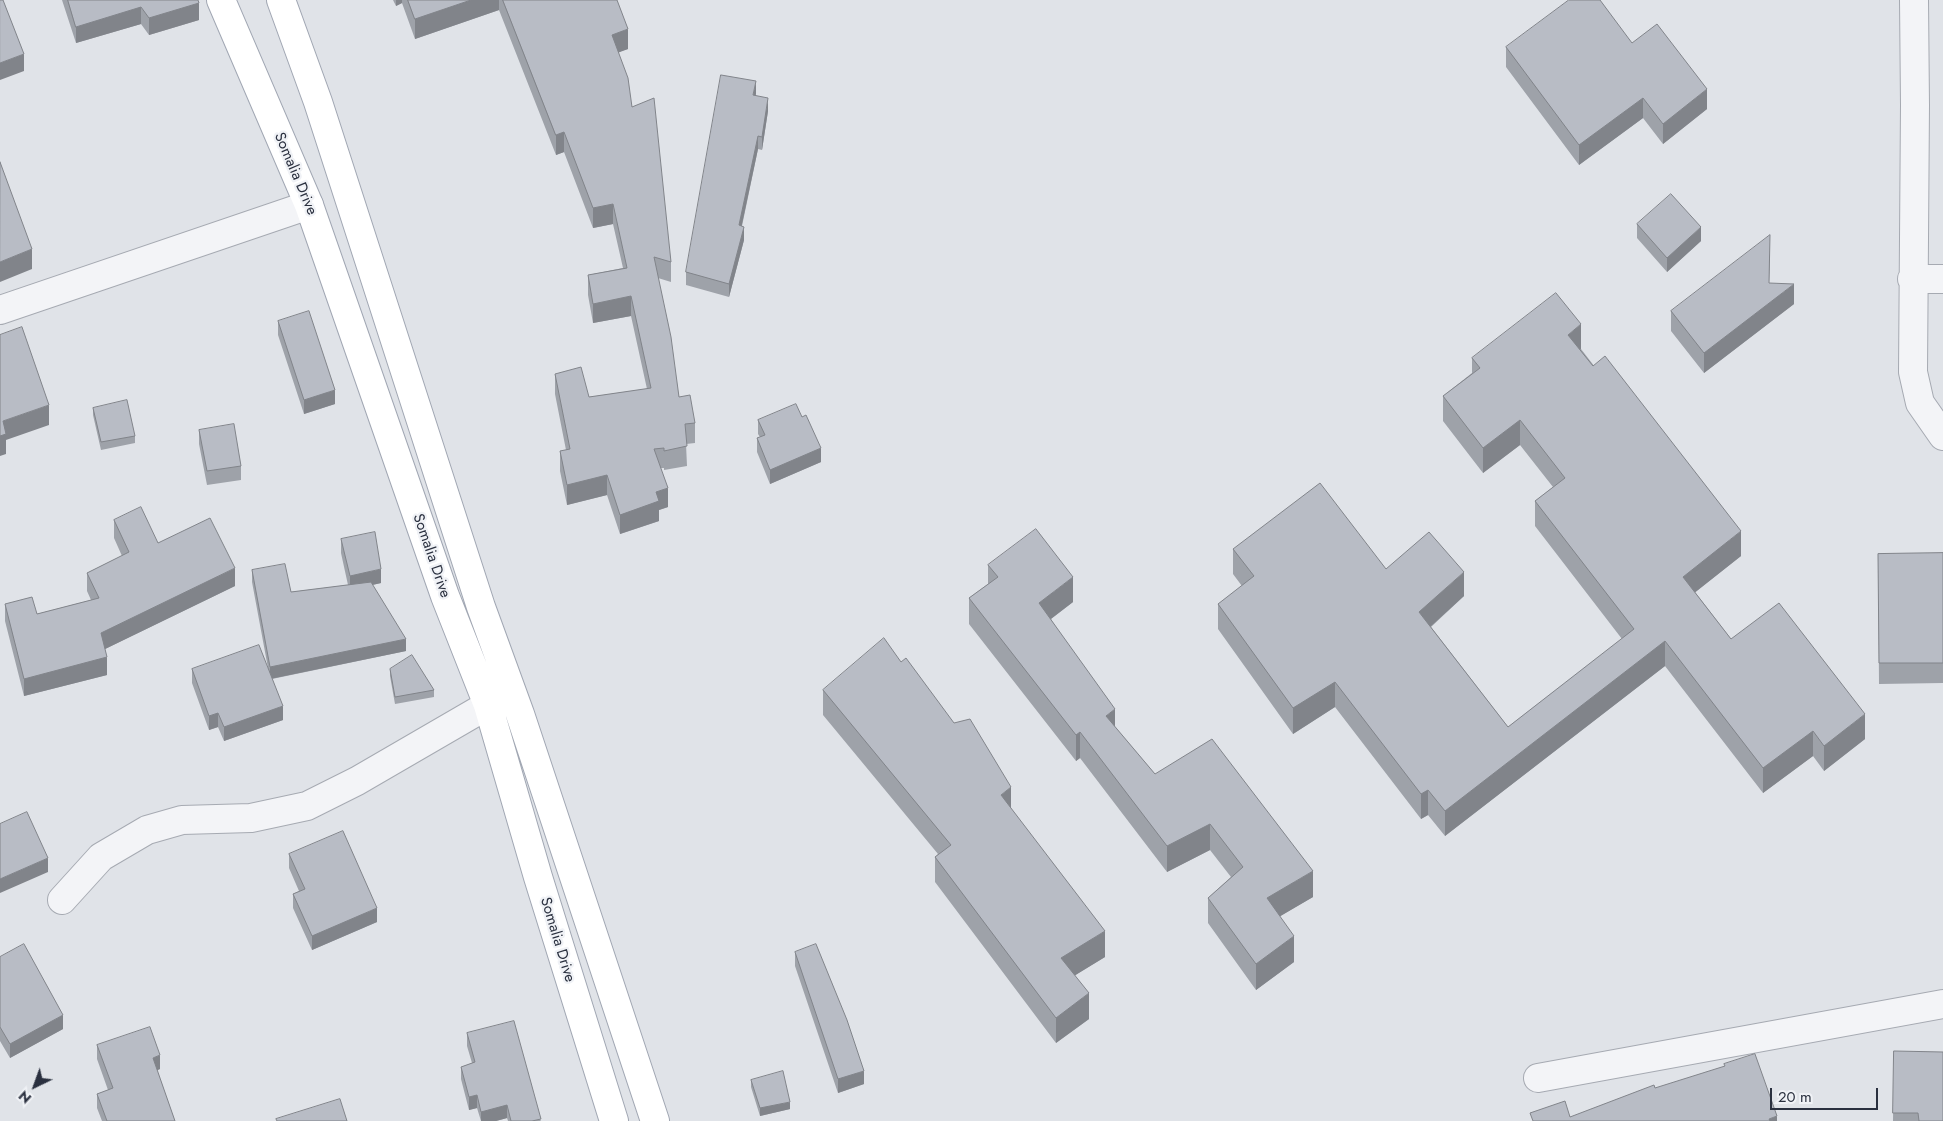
<!DOCTYPE html>
<style>
body{margin:0}
#map{position:relative;width:1943px;height:1121px;overflow:hidden;background:#e0e3e8;font-family:Jost,sans-serif}
canvas{display:block}
.north{position:absolute;left:10px;top:1061px;width:50px;height:50px;-webkit-text-stroke:4px #f0f2f6;paint-order:stroke;rotate:222deg;font-size:14px;font-weight:700;line-height:20px;text-align:center;color:#2a303f}
.north::after{content:'';display:block;margin:auto;width:18px;height:22px;background:#2a303f;clip-path:polygon(50% 0,100% 100%,50% 72%,0 100%)}
.scale{position:absolute;left:1770px;top:1088px;width:108px;height:22px;box-sizing:border-box;border:2px solid #2a303f;border-top:0;padding-left:6px;font-size:15px;line-height:18px;white-space:nowrap;color:#2a303f;-webkit-text-stroke:4px #f0f2f6;paint-order:stroke}
</style>
<div id="map">
<canvas width="1943" height="1121"></canvas>
<div class="north">N</div>
<div class="scale">20 m</div>
</div>
<script>
const context = document.querySelector('canvas').getContext('2d');
context.lineJoin = 'round';
function strokePath(path, color, width, dash) { context.strokeStyle = color; context.lineWidth = width; context.lineCap = dash ? 'butt' : 'round'; context.setLineDash(dash || []); context.stroke(path); }
function fill(path, color) { context.fillStyle = color; context.fill(path, 'evenodd'); }
function label(font, color, halo, rows, align = 'center') {
  context.font = font + ' Jost,sans-serif'; context.lineWidth = 4.5; context.setLineDash([]); context.textBaseline = 'middle'; context.strokeStyle = halo; context.fillStyle = color; for (const [text, x, y, turn = 0] of rows) {
    context.save(); context.translate(x, y); context.rotate((+turn || 0) * Math.PI / 180); context.textAlign = isNaN(turn) ? turn : align; if (halo) context.strokeText(text, 0, 0); context.fillText(text, 0, 0); context.restore();
  }
}
const minor = new Path2D(`
 M 1914,0 L 1915,105 L 1913,372 L 1920,403 L 1943,436
 M 1912,279 L 1943,279
 M 0,310 L 309,205
 M 62,900 L 101,857 L 147,830 L 182,820 L 251,818 L 307,806 L 357,781 L 488,705
 M 1538,1078 L 1943,1004`);
const major = new Path2D(`
 M 221,0 L 309,205 L 445,596 L 488,705 L 538,877 L 614,1121
 M 281,0 L 318,102 L 481,607 L 520,714 L 655,1121`);
const wall = new Path2D(`
 M 62,0 L 198,0 L 199,20 L 149,35 L 141,24 L 76,43 Z
 M 393,0 L 617,0 L 628,49 L 618,52 L 671,262 L 671,282 L 658,278 L 679,397 L 695,423 L 695,443 L 686,444 L 687,466 L 664,470 L 664,468 L 661,468 L 668,507 L 659,510 L 659,521 L 620,534 L 607,495 L 567,505 L 560,471 L 560,451 L 566,450 L 555,394 L 555,374 L 589,397 L 647,389 L 631,316 L 593,323 L 588,295 L 588,275 L 623,268 L 613,224 L 593,228 L 564,152 L 556,155 L 499,10 L 415,39 L 402,3 L 396,6 Z
 M 1632,43 L 1707,109 L 1663,144 L 1643,118 L 1579,165 L 1506,67 L 1506,47 Z
 M 756,94 L 755,95 L 768,111 L 762,150 L 758,149 L 742,226 L 744,240 L 729,297 L 686,285 L 686,272 Z
 M 1637,224 L 1701,241 L 1667,272 L 1637,238 Z
 M 1770,255 L 1769,283 L 1794,304 L 1704,373 L 1671,331 L 1671,311 Z
 M 278,321 L 335,404 L 304,414 L 278,335 Z
 M 1581,349 L 1741,556 L 1695,592 L 1731,639 L 1865,739 L 1824,771 L 1813,756 L 1763,793 L 1665,666 L 1445,836 L 1428,815 L 1421,819 L 1335,707 L 1293,734 L 1218,629 L 1218,604 L 1242,586 L 1233,574 L 1233,549 L 1386,569 L 1464,596 L 1431,627 L 1508,727 L 1622,639 L 1535,526 L 1535,501 L 1553,487 L 1520,445 L 1483,473 L 1443,421 L 1443,396 L 1472,373 L 1472,358 Z
 M 93,408 L 135,436 L 135,443 L 101,450 L 93,415 Z
 M 802,417 L 821,462 L 770,484 L 757,452 L 757,438 L 760,437 L 758,434 L 758,420 Z
 M 199,430 L 241,466 L 241,480 L 207,485 L 199,444 Z
 M 114,520 L 158,543 L 235,586 L 105,649 L 107,675 L 24,696 L 5,621 L 5,604 L 37,614 L 91,600 L 87,591 L 87,573 L 122,556 L 114,538 Z
 M 341,539 L 381,583 L 372,585 L 406,651 L 272,679 L 283,720 L 224,741 L 218,727 L 209,730 L 192,683 L 192,669 L 268,668 L 252,582 L 252,570 L 291,592 L 348,585 L 341,553 Z
 M 1943,553 L 1943,683 L 1879,684 L 1878,554 Z
 M 988,565 L 1073,602 L 1051,619 L 1115,727 L 1155,774 L 1313,897 L 1280,916 L 1294,962 L 1256,990 L 1208,923 L 1208,898 L 1231,877 L 1210,850 L 1167,872 L 1080,758 L 1076,761 L 969,624 L 969,598 L 988,584 Z
 M 390,669 L 434,690 L 434,697 L 395,704 L 390,676 Z
 M 823,690 L 1011,808 L 1105,957 L 1075,975 L 1089,1019 L 1056,1043 L 935,882 L 935,857 L 938,854 L 823,715 Z
 M 289,854 L 377,922 L 312,950 L 293,908 L 293,894 L 299,891 L 289,868 Z
 M 795,952 L 864,1084 L 838,1093 L 795,966 Z
 M 0,957 L 63,1029 L 10,1058 L 0,1041 Z
 M 467,1033 L 541,1121 L 508,1121 L 507,1118 L 496,1121 L 481,1121 L 477,1108 L 469,1110 L 461,1079 L 461,1067 L 472,1063 L 467,1046 Z
 M 97,1045 L 160,1069 L 157,1070 L 175,1121 L 102,1121 L 97,1108 L 97,1094 L 108,1090 L 97,1059 Z
 M 1894,1051 L 1943,1121 L 1893,1121 Z
 M 751,1080 L 790,1109 L 760,1116 L 751,1087 Z`);
const shadedWall = new Path2D(`
 M 396,0 L 402,0 L 402,3 L 396,6 Z
 M 471,0 L 499,0 L 499,10 L 415,39 L 415,19 Z
 M 199,3 L 199,20 L 149,35 L 149,18 Z
 M 141,7 L 141,24 L 76,43 L 76,27 Z
 M 628,29 L 628,49 L 612,55 L 612,35 Z
 M 24,54 L 24,71 L 0,80 L 0,63 Z
 M 756,81 L 756,94 L 753,108 L 753,95 Z
 M 1707,89 L 1707,109 L 1663,144 L 1663,124 Z
 M 768,98 L 768,111 L 762,150 L 762,137 Z
 M 1643,98 L 1643,118 L 1579,165 L 1579,145 Z
 M 564,132 L 564,152 L 556,155 L 556,135 Z
 M 758,136 L 758,149 L 739,238 L 739,225 Z
 M 613,204 L 613,224 L 593,228 L 593,208 Z
 M 744,227 L 744,240 L 729,297 L 729,284 Z
 M 1701,227 L 1701,241 L 1667,272 L 1667,258 Z
 M 32,249 L 32,269 L 0,282 L 0,262 Z
 M 1794,284 L 1794,304 L 1704,373 L 1704,353 Z
 M 631,296 L 631,316 L 593,323 L 593,304 Z
 M 1581,324 L 1581,349 L 1568,360 L 1568,335 Z
 M 335,390 L 335,404 L 304,414 L 304,400 Z
 M 49,405 L 49,425 L 6,440 L 6,454 L 0,456 L 0,436 L 3,421 Z
 M 1520,420 L 1520,445 L 1483,473 L 1483,448 Z
 M 821,448 L 821,462 L 770,484 L 770,470 Z
 M 607,475 L 607,495 L 567,505 L 567,485 Z
 M 668,488 L 668,507 L 659,510 L 659,521 L 620,534 L 620,515 L 656,492 Z
 M 1741,531 L 1741,556 L 1683,602 L 1683,577 Z
 M 235,568 L 235,586 L 101,651 L 101,633 Z
 M 381,569 L 381,583 L 350,590 L 350,576 Z
 M 1464,572 L 1464,596 L 1419,637 L 1419,612 Z
 M 1073,577 L 1073,602 L 1039,628 L 1039,603 Z
 M 406,639 L 406,651 L 270,679 L 270,667 Z
 M 1665,641 L 1665,666 L 1445,836 L 1445,811 Z
 M 107,657 L 107,675 L 24,696 L 24,679 Z
 M 1335,682 L 1335,707 L 1293,734 L 1293,708 Z
 M 283,706 L 283,720 L 224,741 L 224,727 Z
 M 1115,709 L 1115,734 L 1106,716 Z
 M 218,713 L 218,727 L 209,730 L 209,716 Z
 M 1865,714 L 1865,739 L 1824,771 L 1824,746 Z
 M 1813,731 L 1813,756 L 1763,793 L 1763,768 Z
 M 1080,732 L 1080,758 L 1076,761 L 1076,735 Z
 M 1011,787 L 1011,812 L 1001,795 Z
 M 1428,790 L 1428,815 L 1421,819 L 1421,794 Z
 M 1210,824 L 1210,850 L 1167,872 L 1167,846 Z
 M 48,858 L 48,872 L 0,893 L 0,879 Z
 M 1313,871 L 1313,897 L 1267,924 L 1267,898 Z
 M 377,908 L 377,922 L 312,950 L 312,936 Z
 M 1105,931 L 1105,957 L 1061,984 L 1061,958 Z
 M 1294,936 L 1294,962 L 1256,990 L 1256,964 Z
 M 1089,993 L 1089,1019 L 1056,1043 L 1056,1018 Z
 M 63,1015 L 63,1029 L 10,1058 L 10,1044 Z
 M 160,1055 L 160,1069 L 153,1072 L 153,1058 Z
 M 864,1071 L 864,1084 L 838,1093 L 838,1079 Z
 M 477,1095 L 477,1108 L 469,1110 L 469,1097 Z
 M 790,1102 L 790,1109 L 760,1116 L 760,1108 Z
 M 507,1105 L 507,1118 L 496,1121 L 481,1121 L 481,1112 Z
 M 1777,1116 L 1777,1121 L 1769,1121 L 1769,1119 Z`);
const building = new Path2D(`
 M 0,0 L 3,0 L 24,54 L 0,63 Z
 M 68,0 L 198,0 L 199,3 L 149,18 L 141,7 L 76,27 Z
 M 408,0 L 471,0 L 415,19 Z
 M 503,0 L 617,0 L 628,29 L 612,35 L 628,78 L 632,107 L 654,98 L 671,262 L 654,257 L 671,337 L 679,397 L 690,395 L 695,423 L 685,424 L 687,446 L 664,451 L 664,448 L 654,449 L 668,488 L 656,492 L 659,501 L 620,515 L 607,475 L 567,485 L 560,451 L 570,449 L 555,374 L 581,367 L 589,397 L 651,388 L 631,296 L 593,304 L 588,275 L 627,268 L 613,204 L 593,208 L 564,132 L 556,135 Z
 M 1569,0 L 1600,0 L 1632,43 L 1657,24 L 1707,89 L 1663,124 L 1643,98 L 1579,145 L 1506,47 Z
 M 721,75 L 756,81 L 753,95 L 768,98 L 762,137 L 758,136 L 739,225 L 744,227 L 729,284 L 686,272 Z
 M 0,162 L 32,249 L 0,262 Z
 M 1671,194 L 1701,227 L 1667,258 L 1637,224 Z
 M 1770,235 L 1769,283 L 1794,284 L 1704,353 L 1671,311 Z
 M 1556,293 L 1581,324 L 1568,335 L 1593,366 L 1605,356 L 1741,531 L 1683,577 L 1731,639 L 1779,603 L 1865,714 L 1824,746 L 1813,731 L 1763,768 L 1665,641 L 1445,811 L 1428,790 L 1421,794 L 1335,682 L 1293,708 L 1218,604 L 1254,576 L 1233,549 L 1320,483 L 1386,569 L 1429,532 L 1464,572 L 1419,612 L 1508,727 L 1634,629 L 1535,501 L 1565,478 L 1520,420 L 1483,448 L 1443,396 L 1480,368 L 1472,358 Z
 M 309,311 L 335,390 L 304,400 L 278,321 Z
 M 22,327 L 49,405 L 3,421 L 6,434 L 0,436 L 0,335 Z
 M 127,400 L 135,436 L 101,442 L 93,408 Z
 M 796,404 L 802,417 L 806,415 L 821,448 L 770,470 L 757,438 L 765,435 L 758,420 Z
 M 234,424 L 241,466 L 207,471 L 199,430 Z
 M 141,507 L 158,543 L 210,518 L 235,568 L 101,633 L 107,657 L 24,679 L 5,604 L 32,597 L 37,614 L 99,598 L 87,573 L 129,552 L 114,520 Z
 M 1036,529 L 1073,577 L 1039,603 L 1115,709 L 1106,716 L 1155,774 L 1212,739 L 1313,871 L 1267,898 L 1294,936 L 1256,964 L 1208,898 L 1243,867 L 1210,824 L 1167,846 L 1080,732 L 1076,735 L 969,598 L 998,577 L 988,565 Z
 M 375,532 L 381,569 L 350,576 L 341,539 Z
 M 1943,553 L 1943,663 L 1879,663 L 1878,554 Z
 M 285,564 L 291,592 L 371,582 L 406,639 L 270,667 L 252,570 Z
 M 884,638 L 901,662 L 906,658 L 954,723 L 970,719 L 1011,787 L 1001,795 L 1105,931 L 1061,958 L 1089,993 L 1056,1018 L 935,857 L 951,845 L 823,690 Z
 M 259,645 L 283,706 L 224,727 L 218,713 L 209,716 L 192,669 Z
 M 412,655 L 434,690 L 395,697 L 390,669 Z
 M 27,812 L 48,858 L 0,879 L 0,824 Z
 M 343,831 L 377,908 L 312,936 L 293,894 L 305,889 L 289,854 Z
 M 24,944 L 63,1015 L 10,1044 L 0,1027 L 0,957 Z
 M 816,944 L 847,1020 L 864,1071 L 838,1079 L 795,952 Z
 M 514,1021 L 541,1119 L 532,1121 L 511,1121 L 507,1105 L 481,1112 L 477,1095 L 469,1097 L 461,1067 L 475,1062 L 467,1033 Z
 M 150,1027 L 160,1055 L 153,1058 L 175,1121 L 107,1121 L 97,1094 L 113,1088 L 97,1045 Z
 M 1894,1051 L 1943,1052 L 1943,1121 L 1919,1121 L 1918,1113 L 1893,1113 Z
 M 1755,1054 L 1777,1116 L 1769,1119 L 1770,1121 L 1533,1121 L 1530,1113 L 1565,1101 L 1570,1117 L 1654,1085 L 1655,1088 L 1725,1066 L 1724,1064 Z
 M 783,1071 L 790,1102 L 760,1108 L 751,1080 Z
 M 340,1099 L 347,1121 L 277,1121 L 276,1119 Z`);
const streetNames = [
 ["Somalia Drive",295,174,67],
 ["Somalia Drive",431,556,71],
 ["Somalia Drive",557,940,73]
];
strokePath(minor, '#a6aab2', 30);
strokePath(major, '#a1a7b3', 30);
strokePath(minor, '#f3f4f7', 28);
strokePath(major, '#fff', 28);
fill(wall, '#9ea2a9');
fill(shadedWall, '#81848a');
fill(building, '#b8bcc5');
strokePath(building, '#81848a', 1);
label('15px', '#2a303f', '#f0f2f6', streetNames);
</script>
